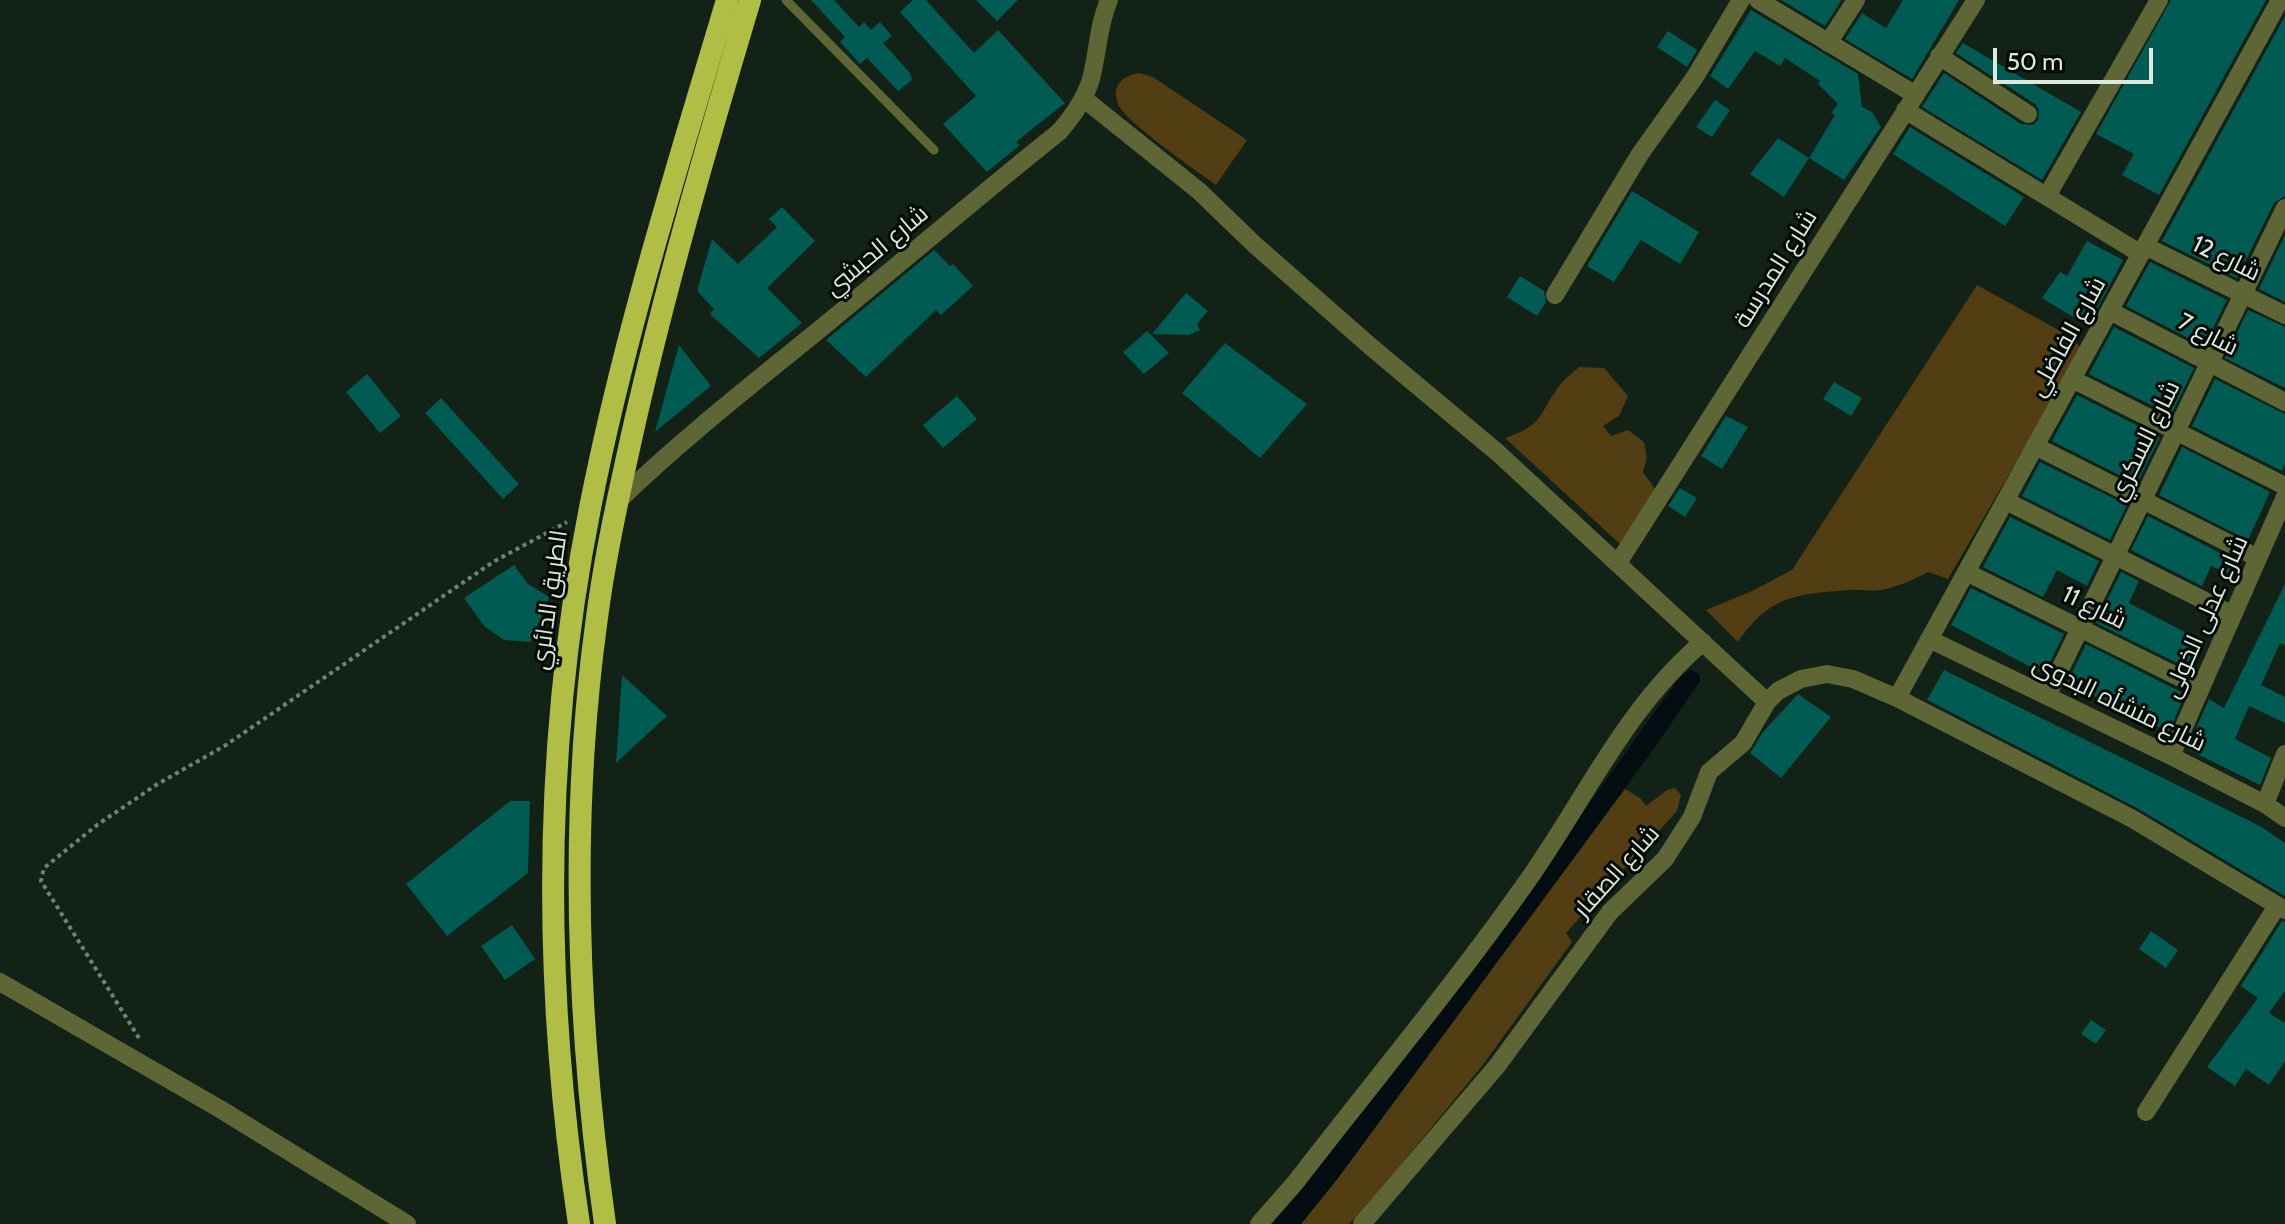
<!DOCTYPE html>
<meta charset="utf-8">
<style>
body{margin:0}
#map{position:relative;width:2285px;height:1224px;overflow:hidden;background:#122216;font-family:Cabin,sans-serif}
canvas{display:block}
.scale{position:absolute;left:1993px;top:48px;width:160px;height:36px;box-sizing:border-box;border:4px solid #dde8df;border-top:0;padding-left:10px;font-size:24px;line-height:28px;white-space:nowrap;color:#dde8df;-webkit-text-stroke:6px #040a05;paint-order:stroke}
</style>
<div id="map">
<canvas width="2285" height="1224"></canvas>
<div class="scale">50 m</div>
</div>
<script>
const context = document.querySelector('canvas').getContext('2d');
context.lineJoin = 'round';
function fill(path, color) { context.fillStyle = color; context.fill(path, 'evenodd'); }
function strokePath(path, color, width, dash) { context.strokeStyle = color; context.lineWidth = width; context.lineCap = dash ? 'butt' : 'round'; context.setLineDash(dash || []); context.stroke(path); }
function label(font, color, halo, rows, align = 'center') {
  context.font = font + ' Cabin,Cairo,sans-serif'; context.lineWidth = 6; context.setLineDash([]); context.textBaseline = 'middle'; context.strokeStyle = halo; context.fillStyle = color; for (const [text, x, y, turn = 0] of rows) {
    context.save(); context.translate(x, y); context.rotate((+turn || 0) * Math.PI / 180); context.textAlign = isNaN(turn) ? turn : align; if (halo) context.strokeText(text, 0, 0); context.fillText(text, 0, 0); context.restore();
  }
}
const green = new Path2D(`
 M 1139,73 L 1153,77 L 1247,140 L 1216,185 C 1196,170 1126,123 1118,104 C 1111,85 1123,76 1139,73 Z
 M 1977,285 L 2071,337 L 2082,349 L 1948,579 L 1928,572 C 1913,580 1898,587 1881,590 C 1871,592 1861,589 1850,590 C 1797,594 1770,595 1738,642 L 1706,610 L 1752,591 L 1792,570 Z
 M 1579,367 L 1604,368 L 1628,396 L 1619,416 L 1603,426 L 1611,436 L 1628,430 L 1644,442 L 1647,458 L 1643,472 L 1655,489 L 1620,544 L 1505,438 C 1546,424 1537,415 1560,385 C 1565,378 1573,373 1579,367 Z
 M 1675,788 L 1681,795 L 1677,811 L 1566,933 L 1572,942 L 1482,1066 L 1363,1211 L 1349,1224 L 1301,1224 L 1338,1178 L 1625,789 L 1640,798 L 1646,806 L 1667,790 Z`);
const water = new Path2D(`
 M 1690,669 L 1699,674 L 1700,681 L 1653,750 L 1338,1178 L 1301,1224 L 1271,1224 L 1467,974 L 1679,678 Z`);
const building = new Path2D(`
 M 811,0 L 834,0 L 859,27 L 864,22 L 871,30 L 880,22 L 892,36 L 883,43 L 910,73 L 912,80 L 898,91 L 867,58 L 860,64 L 840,42 L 845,37 Z
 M 913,0 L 926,0 L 974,53 L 998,30 L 1065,103 L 1016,142 L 1020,145 L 987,172 L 943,124 L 976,96 L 900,12 Z
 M 976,0 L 1018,0 L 997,21 Z
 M 1781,0 L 1840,0 L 1841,1 L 1825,26 Z
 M 1903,0 L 1959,0 L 1912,79 L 1845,39 L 1862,13 L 1886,28 Z
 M 2171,0 L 2266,0 L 2159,195 L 2122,175 L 2134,154 L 2096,134 Z
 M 1751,10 L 1858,74 L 1862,107 L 1872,112 L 1881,127 L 1844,180 L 1809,158 L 1835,115 L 1831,113 L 1838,104 L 1818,84 L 1820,81 L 1785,58 L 1780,66 L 1755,51 L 1728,89 L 1710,76 Z
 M 2285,16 L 2285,196 L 2274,203 L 2237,278 L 2162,241 Z
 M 1668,31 L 1697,50 L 1687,67 L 1657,47 Z
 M 1963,43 L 2081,112 L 2042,180 L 1922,107 L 1944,73 L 2021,124 L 2033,125 L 2038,120 L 2039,109 L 2035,104 L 1956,53 Z
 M 1715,100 L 1730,110 L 1712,137 L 1696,127 Z
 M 1910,127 L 2024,197 L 2005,226 L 1893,154 Z
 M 1778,138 L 1809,158 L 1784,197 L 1750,174 Z
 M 1632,191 L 1699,232 L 1680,264 L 1641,240 L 1614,282 L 1587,266 Z
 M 782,207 L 815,241 L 767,288 L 802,323 L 759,358 L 710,314 L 714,309 L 697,291 L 712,239 L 738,264 L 777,227 L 769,219 Z
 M 2285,235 L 2285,302 L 2259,289 Z
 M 2087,241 L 2123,260 L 2088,326 L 2042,298 L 2060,272 L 2067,276 Z
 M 934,250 L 950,266 L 953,264 L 973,286 L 941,315 L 936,310 L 866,377 L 826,340 Z
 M 2150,262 L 2227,300 L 2204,346 L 2126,306 Z
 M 1520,276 L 1544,291 L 1546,302 L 1537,316 L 1507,297 Z
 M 1186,293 L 1208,311 L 1197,324 L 1200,330 L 1189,335 L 1152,334 Z
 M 2248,310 L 2285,327 L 2285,388 L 2225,358 Z
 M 2114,327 L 2194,368 L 2171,415 L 2089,374 Z
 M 1147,331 L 1169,353 L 1144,374 L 1123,352 Z
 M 1225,343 L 1307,404 L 1260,458 L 1182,393 Z
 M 679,345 L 711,386 L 655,432 Z
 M 367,374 L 401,416 L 380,433 L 346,392 Z
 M 2215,379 L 2285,414 L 2285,463 L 2282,471 L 2192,426 Z
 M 1834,382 L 1862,398 L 1851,416 L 1823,399 Z
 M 2077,395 L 2160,437 L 2137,484 L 2052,441 Z
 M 957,396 L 977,419 L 943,448 L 923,425 Z
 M 441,398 L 519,484 L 503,499 L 425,413 Z
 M 1726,416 L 1748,427 L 1722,469 L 1701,456 Z
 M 2182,447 L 2270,492 L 2248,540 L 2159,495 Z
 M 2040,462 L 2127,505 L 2110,540 L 2022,496 Z
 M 1680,488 L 1697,498 L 1685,517 L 1668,506 Z
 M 2148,516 L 2238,562 L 2232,575 L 2211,566 L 2202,586 L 2131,550 Z
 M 2010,517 L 2099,561 L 2087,586 L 2057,570 L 2043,597 L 1983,567 Z
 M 514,565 L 528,584 L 549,597 L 531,642 L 504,640 L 484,626 L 464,598 Z
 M 2121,572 L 2139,581 L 2129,603 L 2202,641 L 2189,669 L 2096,623 Z
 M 2285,584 L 2285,645 L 2280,643 L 2261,685 L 2285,697 L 2285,723 L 2249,706 L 2235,739 L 2271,758 L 2260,785 L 2187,749 L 2209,699 L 2224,708 Z
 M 1971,588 L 2064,634 L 2044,674 L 1951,625 Z
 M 2086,644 L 2185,694 L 2169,732 L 2067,683 Z
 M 1944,670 L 2260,826 L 2285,843 L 2285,896 L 2137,808 L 1927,700 Z
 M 622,675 L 667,716 L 616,763 Z
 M 1798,694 L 1831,717 L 1781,778 L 1750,753 L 1763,732 Z
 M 510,801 L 530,801 L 528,873 L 447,936 L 406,884 Z
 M 2282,921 L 2285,922 L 2285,991 L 2269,1013 L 2285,1023 L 2285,1061 L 2269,1085 L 2246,1069 L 2235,1086 L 2207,1067 L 2258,998 L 2241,986 Z
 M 512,925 L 535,959 L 505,980 L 481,946 Z
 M 2151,931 L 2178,950 L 2166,968 L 2139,949 Z
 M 2091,1020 L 2106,1030 L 2096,1044 L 2081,1034 Z`);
const path = new Path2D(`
 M 139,1038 L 41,881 L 44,868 L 97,825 L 156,785 L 226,745 L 493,562 L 567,522`);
const service = new Path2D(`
 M 786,0 L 934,150`);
const minor = new Path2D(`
 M 1758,0 L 1914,94
 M 1828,43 L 1856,0
 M 1939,56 L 2028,114
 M 1083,98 L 1199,191 L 1255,245 L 1370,346 L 1498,453 L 1767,702
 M 1905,110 L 2141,254
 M 2047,196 L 2159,0
 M 2145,246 L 2285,315
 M 1555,295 L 1640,154 L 1695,77 L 1741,0
 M 2110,311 L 2285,402
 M 2072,379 L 2285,486
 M 2035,446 L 2258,558
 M 2006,501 L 2233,615
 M 617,502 C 683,438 754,383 825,325 C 903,261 980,195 1059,132 C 1073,116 1085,99 1091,79 C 1098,52 1098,26 1109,0
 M 1618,563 L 1976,0
 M 1966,572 L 2201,688
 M 1929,639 L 2171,756 L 2265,804 L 2285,818
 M 2047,696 L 2285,208
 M 1897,698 L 2280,0
 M 2171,756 L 2285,497
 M 2265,804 L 2285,754
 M 0,982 L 220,1109 L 407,1224
 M 2146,1112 L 2277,906
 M 1259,1224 L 1295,1183 C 1373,1082 1455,984 1528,880 C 1585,799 1626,707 1703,642
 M 1362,1224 L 1497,1066 L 1610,912 L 1665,859 L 1692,817 L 1709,772 L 1743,743 L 1767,702 L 1778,691 L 1801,679 L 1827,674 L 1853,679 L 1897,698 L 2131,818 L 2285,910`);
const trunk = new Path2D(`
 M 579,1224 C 543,986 543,744 590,508 C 624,335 677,168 727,0
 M 605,1224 C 577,1025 569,825 596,625 C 604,561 618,498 632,435 C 665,288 707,144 750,0`);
const streetNames = [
 ["شارع الحبشي",877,251,-40],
 ["شارع 12",2226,259,26],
 ["شارع المدرسة",1776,269,-58],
 ["شارع 7",2208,335,27],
 ["شارع الفاضلي",2068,337,-61],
 ["شارع السكري",2145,441,-64],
 ["الطريق الدائري",550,600,-82],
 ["شارع 11",2094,608,26],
 ["شارع عدلى الخولى",2206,617,-66],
 ["شارع منشأه البدوى",2119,704,26],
 ["شارع الصقار",1617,872,-48]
];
fill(green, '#533d13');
fill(water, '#040e12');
fill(building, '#005b53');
strokePath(path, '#738076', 4, [4, 4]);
strokePath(service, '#5f6636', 9);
strokePath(minor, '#5f6636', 18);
strokePath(trunk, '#b0be46', 22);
label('24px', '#dde8df', '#040a05', streetNames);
</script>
